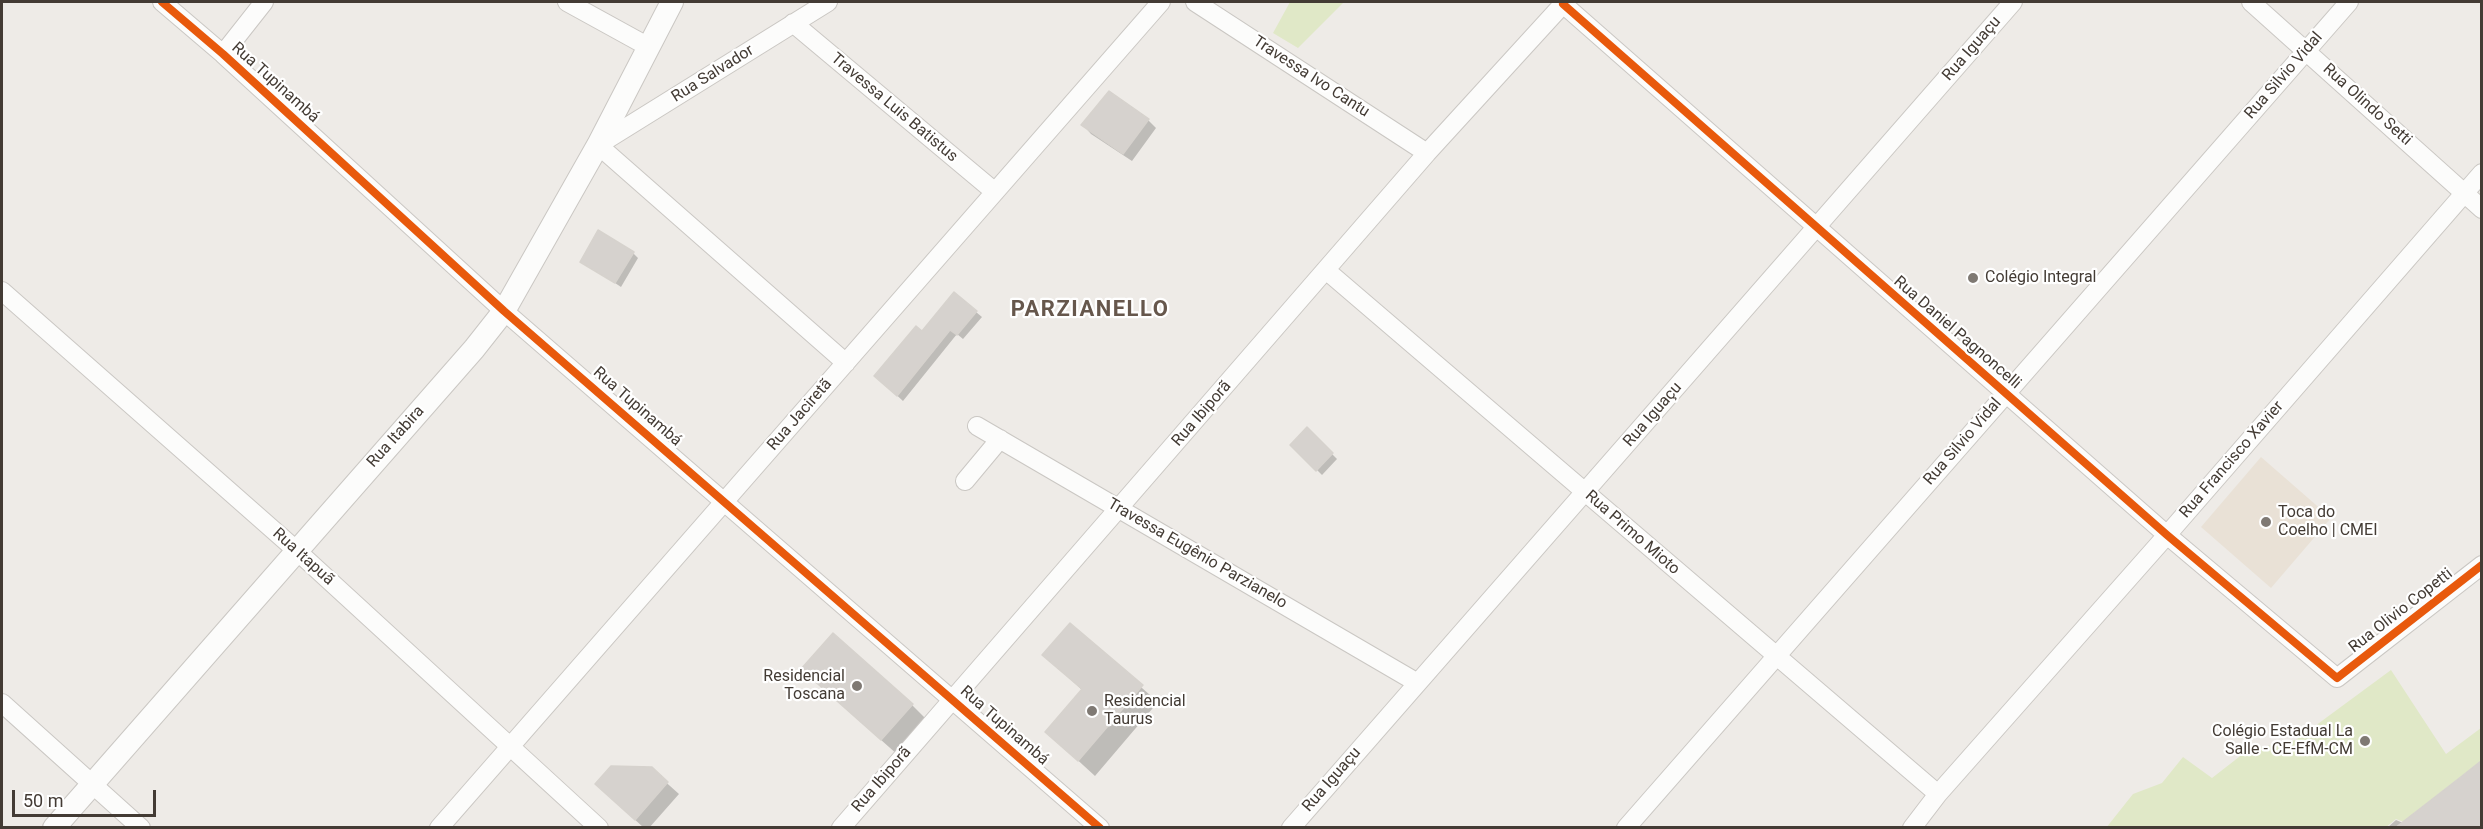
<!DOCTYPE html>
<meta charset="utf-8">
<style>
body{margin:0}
#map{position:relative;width:2483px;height:829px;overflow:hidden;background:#eeebe7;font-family:Roboto,sans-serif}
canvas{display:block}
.frame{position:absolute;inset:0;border:3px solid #433b34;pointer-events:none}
.scale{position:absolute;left:12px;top:790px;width:144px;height:27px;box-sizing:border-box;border:3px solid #433b34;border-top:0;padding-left:8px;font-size:18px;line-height:21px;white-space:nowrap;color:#433b34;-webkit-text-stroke:4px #fff;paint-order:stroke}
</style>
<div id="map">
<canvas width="2483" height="829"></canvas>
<div class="frame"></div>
<div class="scale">50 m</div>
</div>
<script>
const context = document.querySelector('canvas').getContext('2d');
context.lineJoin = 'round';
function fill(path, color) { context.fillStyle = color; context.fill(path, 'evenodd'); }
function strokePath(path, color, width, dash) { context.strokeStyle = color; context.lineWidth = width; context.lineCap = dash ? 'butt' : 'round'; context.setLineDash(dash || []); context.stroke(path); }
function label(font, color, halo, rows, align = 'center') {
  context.font = font + ' Roboto,sans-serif'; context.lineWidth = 4.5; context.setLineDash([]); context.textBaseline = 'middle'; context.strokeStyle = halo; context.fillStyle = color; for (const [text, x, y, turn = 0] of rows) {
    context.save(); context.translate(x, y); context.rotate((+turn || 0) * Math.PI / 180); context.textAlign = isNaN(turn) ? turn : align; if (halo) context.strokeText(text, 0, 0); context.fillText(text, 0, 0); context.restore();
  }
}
const education = new Path2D(`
 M 2261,457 L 2331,518 L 2271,588 L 2201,527 Z`);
const green = new Path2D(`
 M 1290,2 L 1344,2 L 1298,48 L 1273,33 Z
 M 2391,670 L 2446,754 L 2481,728 L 2481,761 L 2414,813 L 2417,827 L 2396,819 L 2385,828 L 2106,828 L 2133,794 L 2162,783 L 2183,757 L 2212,778 L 2248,750 L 2296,740 Z`);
const shadow = new Path2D(`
 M 1148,120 L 1156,128 L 1132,161 L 1091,134 L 1083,125 Z
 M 633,253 L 638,258 L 621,287 L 582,261 Z
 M 976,312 L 982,317 L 963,339 L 957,334 L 903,401 L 876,376 L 922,333 Z
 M 1307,429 L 1337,459 L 1322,475 L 1292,445 Z
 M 1070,625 L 1158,702 L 1095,776 L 1047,732 L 1082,690 L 1044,655 Z
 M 819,685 L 912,705 L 928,721 L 898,755 Z
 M 2482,763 L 2482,828 L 2387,828 L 2396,820 L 2403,823 Z
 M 651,769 L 679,794 L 649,828 L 644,828 L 608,795 Z`);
const building = new Path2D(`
 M 1109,91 L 1149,119 L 1123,154 L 1081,125 Z
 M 598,230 L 634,252 L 615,283 L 580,262 Z
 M 954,292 L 977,311 L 957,335 L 950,330 L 897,396 L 874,376 L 916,326 L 922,331 Z
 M 1307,427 L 1333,453 L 1316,471 L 1290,445 Z
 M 1070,623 L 1143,685 L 1078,761 L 1045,732 L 1082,689 L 1042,655 Z
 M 833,633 L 913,704 L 881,740 L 801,669 Z
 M 2481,761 L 2481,828 L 2395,828 L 2462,776 Z
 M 611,766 L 652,767 L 668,782 L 635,820 L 595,784 Z`);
const minor = new Path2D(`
 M 162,2 L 223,54 L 504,311 L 1100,828
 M 567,2 L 647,46
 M 828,2 L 598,145 L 846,363
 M 1195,2 L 1427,153
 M 2251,2 L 2482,209
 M 1563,4 L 2167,535 L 2337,678 L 2482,565
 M 793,23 L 995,192
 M 223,54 L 264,2
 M 1327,271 L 1938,794
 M 2,291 L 296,550 L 599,828
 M 977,426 L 1416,682
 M 965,481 L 1000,439
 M 2,703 L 141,828
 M 439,828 L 1161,2
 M 841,828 L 1427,153 L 1565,2
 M 1291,828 L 2013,2
 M 1626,828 L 2349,2
 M 1912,828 L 1938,794 L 2167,535 L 2482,173`);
const tertiary = new Path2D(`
 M 54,828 L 474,349 L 504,311 L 598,145 L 672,2`);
const cycleway = new Path2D(`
 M 162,2 L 223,54 L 504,311 L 1100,828
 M 1563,4 L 2167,535 L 2337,678 L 2482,565`);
const markers = [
 [1973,278,6,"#7f7973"],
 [2266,522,6,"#7f7973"],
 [857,686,6,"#7f7973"],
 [1092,711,6,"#7f7973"],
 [2365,741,6,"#7f7973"]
];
const streetNames = [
 ["Rua Iguaçu",1972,49,-49],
 ["Rua Salvador",713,74,-32],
 ["Rua Silvio Vidal",2284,76,-49],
 ["Travessa Ivo Cantu",1311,77,33],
 ["Rua Tupinambá",275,83,42],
 ["Rua Olindo Setti",2367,105,42],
 ["Travessa Luis Batistus",894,108,40],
 ["Rua Daniel Pagnoncelli",1957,333,41],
 ["Rua Tupinambá",637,407,41],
 ["Rua Ibiporã",1202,414,-49],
 ["Rua Jaciretã",800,415,-49],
 ["Rua Iguaçu",1653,415,-49],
 ["Rua Itabira",396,437,-48],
 ["Rua Silvio Vidal",1963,442,-49],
 ["Rua Francisco Xavier",2232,460,-49],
 ["Rua Primo Mioto",1632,533,41],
 ["Travessa Eugênio Parzianelo",1197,554,30],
 ["Rua Itapuã",303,557,42],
 ["Rua Olivio Copetti",2401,611,-38],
 ["Rua Tupinambá",1004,726,41],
 ["Rua Ibiporã",882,780,-49],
 ["Rua Iguaçu",1332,780,-49]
];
const poiNames = [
 ["Colégio Integral",1985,278],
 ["Toca do",2278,513],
 ["Coelho | CMEI",2278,531],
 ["Residencial",845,677,"right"],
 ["Toscana",845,695,"right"],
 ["Residencial",1104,702],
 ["Taurus",1104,720],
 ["Colégio Estadual La",2353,732,"right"],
 ["Salle - CE-EfM-CM",2353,750,"right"]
];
const districtNames = [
 ["PARZIANELLO",1090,310]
];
fill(education, '#e9e1d6');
fill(green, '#e0e8c7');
fill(shadow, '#0003');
fill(building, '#d6d2ce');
strokePath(building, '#d6d2cd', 1.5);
strokePath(minor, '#cac7c3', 20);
strokePath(tertiary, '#cac7c3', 24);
strokePath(minor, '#fcfcfb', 18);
strokePath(tertiary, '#fcfcfb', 22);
strokePath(cycleway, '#e8590c', 8);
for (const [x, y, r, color] of markers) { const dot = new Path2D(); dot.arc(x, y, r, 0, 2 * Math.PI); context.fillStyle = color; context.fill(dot); strokePath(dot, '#fff', 2); }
label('16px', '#433b34', '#fff', streetNames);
label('16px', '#433b34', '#fff', poiNames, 'left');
context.letterSpacing = '1.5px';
label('bold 22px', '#66574c', '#fff', districtNames);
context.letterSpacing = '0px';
</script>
